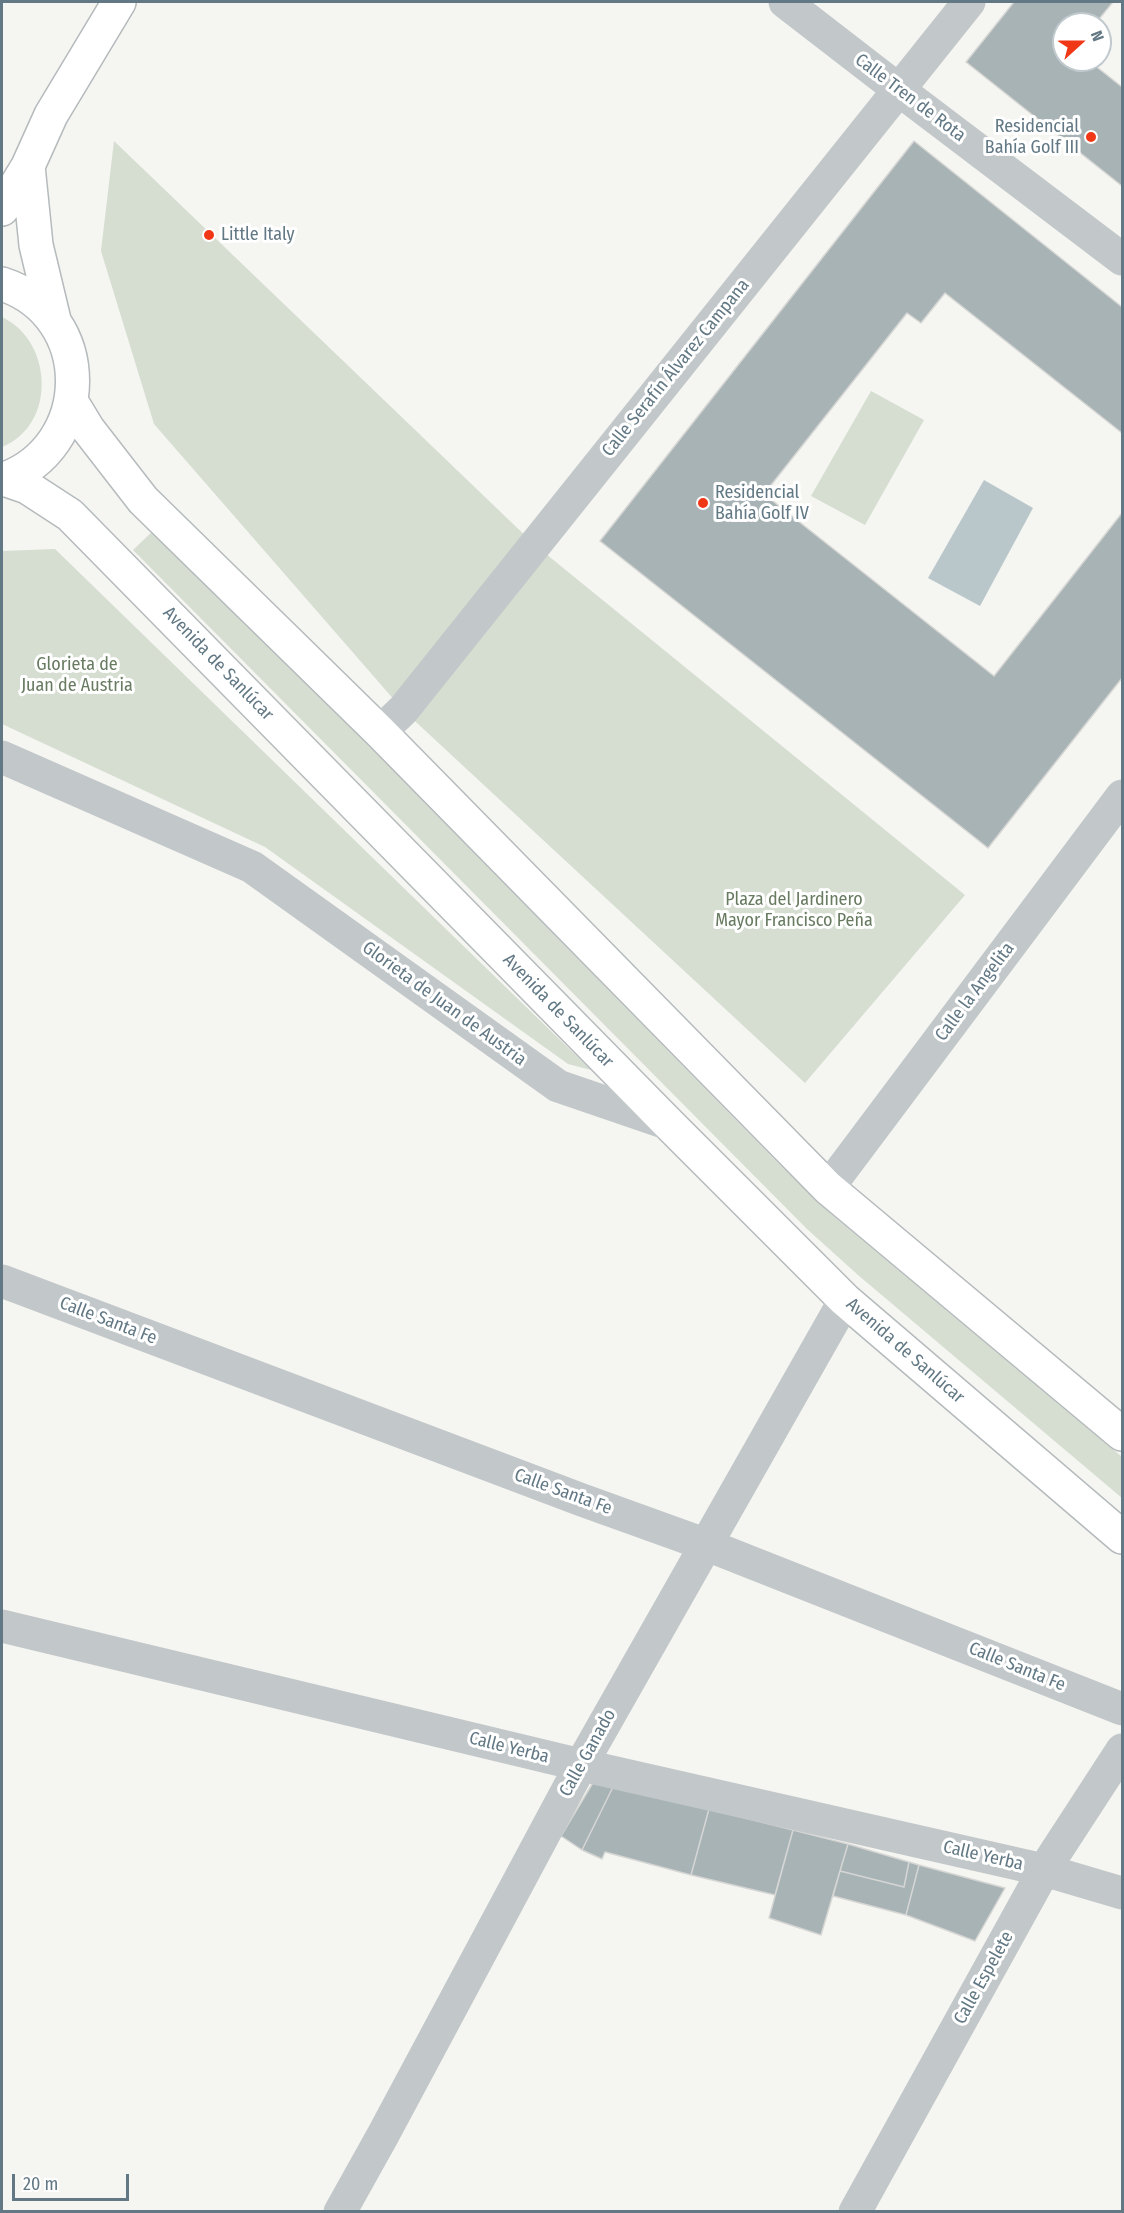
<!DOCTYPE html>
<meta charset="utf-8">
<style>
body{margin:0}
#map{position:relative;width:1124px;height:2213px;overflow:hidden;background:#f5f5f1;font-family:"Fira Sans Condensed",sans-serif}
canvas{display:block}
.frame{position:absolute;inset:0;border:3px solid #627884;pointer-events:none}
.north{position:absolute;left:1052px;top:12px;width:60px;height:60px;box-sizing:border-box;background:#fff;border:2px solid #c0c9ce;border-radius:50%;rotate:69deg;font-size:16px;font-weight:700;line-height:24px;text-align:center;color:#627884}
.north::after{content:'';display:block;margin:auto;width:21px;height:27px;background:#f03716;clip-path:polygon(50% 0,100% 100%,50% 72%,0 100%)}
.scale{position:absolute;left:12px;top:2174px;width:117px;height:27px;box-sizing:border-box;border:3px solid #627884;border-top:0;padding-left:8px;font-size:18px;line-height:21px;white-space:nowrap;color:#627884;-webkit-text-stroke:4px #fff;paint-order:stroke}
</style>
<div id="map">
<canvas width="1124" height="2213"></canvas>
<div class="frame"></div>
<div class="north">N</div>
<div class="scale">20 m</div>
</div>
<script>
const context = document.querySelector('canvas').getContext('2d');
context.lineJoin = 'round';
function fill(path, color) { context.fillStyle = color; context.fill(path, 'evenodd'); }
function strokePath(path, color, width, dash) { context.strokeStyle = color; context.lineWidth = width; context.lineCap = dash ? 'butt' : 'round'; context.setLineDash(dash || []); context.stroke(path); }
function label(font, color, halo, rows, align = 'center') {
  context.font = font + ' "Fira Sans Condensed",sans-serif'; context.lineWidth = 6; context.setLineDash([]); context.textBaseline = 'middle'; context.strokeStyle = halo; context.fillStyle = color; for (const [text, x, y, turn = 0] of rows) {
    context.save(); context.translate(x, y); context.rotate((+turn || 0) * Math.PI / 180); context.textAlign = isNaN(turn) ? turn : align; if (halo) context.strokeText(text, 0, 0); context.fillText(text, 0, 0); context.restore();
  }
}
const green = new Path2D(`
 M 114,141 L 535,545 L 965,895 L 805,1083 L 403,710 L 154,424 L 101,251 Z
 M 2,317 C 53,341 57,425 2,447 Z
 M 871,391 L 924,420 L 865,525 L 811,496 Z
 M 156,528 L 776,1161 L 830,1213 L 1122,1457 L 1122,1498 L 858,1275 L 807,1229 L 133,550 Z
 M 55,549 L 591,1070 L 568,1064 L 265,847 L 2,724 L 2,551 Z`);
const water = new Path2D(`
 M 984,480 L 1033,508 L 980,606 L 928,578 Z`);
const building = new Path2D(`
 M 1014,2 L 1113,2 L 1095,24 L 1064,24 L 1064,60 L 1088,60 L 1122,87 L 1122,186 L 966,62 Z
 M 914,141 L 1122,307 L 1122,433 L 945,293 L 921,323 L 907,313 L 764,494 L 994,676 L 1122,513 L 1122,678 L 988,848 L 600,541 Z
 M 594,1781 L 613,1787 L 582,1850 L 561,1836 Z
 M 613,1787 L 709,1809 L 691,1875 L 605,1852 L 602,1859 L 582,1850 Z
 M 709,1809 L 793,1830 L 775,1895 L 691,1875 Z
 M 793,1830 L 848,1844 L 821,1935 L 769,1918 Z
 M 848,1844 L 909,1862 L 904,1887 L 840,1871 Z
 M 909,1862 L 919,1865 L 906,1915 L 833,1896 L 840,1871 L 904,1887 Z
 M 919,1865 L 1005,1888 L 975,1941 L 906,1915 Z`);
const minor = new Path2D(`
 M 785,2 L 899,90 L 1122,259
 M 380,732 L 403,710 L 969,2
 M 2,757 L 252,867 L 558,1086 L 669,1124
 M 828,1188 L 1122,796
 M 2,1281 L 582,1500 L 707,1545 L 1122,1709
 M 2,1626 L 581,1765 L 1044,1870 L 1122,1893
 M 340,2212 L 383,2135 L 581,1765 L 845,1300
 M 855,2212 L 1044,1870 L 1122,1750`);
const major = new Path2D(`
 M 28,166 L 36,245 L 54,320
 M 2,209 L 28,166 L 51,115 L 119,2
 M 2,284 C 97,315 95,448 2,480
 M 71,401 L 88,429 L 143,500 L 380,732 L 828,1188 L 1122,1434
 M 4,479 L 27,487 L 70,515 L 669,1124 L 845,1300 L 1122,1537`);
const markers = [
 [1091,137,6,"#f03716"],
 [209,235,6,"#f03716"],
 [703,503,6,"#f03716"]
];
const streetNames = [
 ["Calle Tren de Rota",910,98,37],
 ["Calle Serafín Álvarez Campana",676,368,-51],
 ["Avenida de Sanlúcar",218,664,46],
 ["Calle la Angelita",975,992,-53],
 ["Glorieta de Juan de Austria",444,1004,36],
 ["Avenida de Sanlúcar",558,1011,46],
 ["Calle Santa Fe",108,1321,21],
 ["Avenida de Sanlúcar",905,1351,41],
 ["Calle Santa Fe",563,1492,20],
 ["Calle Santa Fe",1017,1667,22],
 ["Calle Yerba",509,1748,14],
 ["Calle Ganado",588,1753,-61],
 ["Calle Yerba",983,1856,13],
 ["Calle Espelete",984,1978,-61]
];
const poiNames = [
 ["Residencial",1079,127,"right"],
 ["Bahía Golf III",1079,148,"right"],
 ["Little Italy",221,235],
 ["Residencial",715,493],
 ["Bahía Golf IV",715,514]
];
const parkNames = [
 ["Glorieta de",77,665],
 ["Juan de Austria",77,686],
 ["Plaza del Jardinero",794,900],
 ["Mayor Francisco Peña",794,921]
];
fill(green, '#d6ddd1');
fill(water, '#b9c7cb');
fill(building, '#a8b3b6');
strokePath(building, '#d6d6d4', 1.5);
strokePath(major, '#b5babd', 36);
strokePath(minor, '#c2c7c9', 33);
strokePath(major, '#fff', 33);
for (const [x, y, r, color] of markers) { const dot = new Path2D(); dot.arc(x, y, r, 0, 2 * Math.PI); context.fillStyle = color; context.fill(dot); strokePath(dot, '#fff', 2); }
label('18px', '#627884', '#fff', streetNames);
label('18px', '#627884', '#fff', poiNames, 'left');
label('18px', '#687b61', '#fff', parkNames);
</script>
